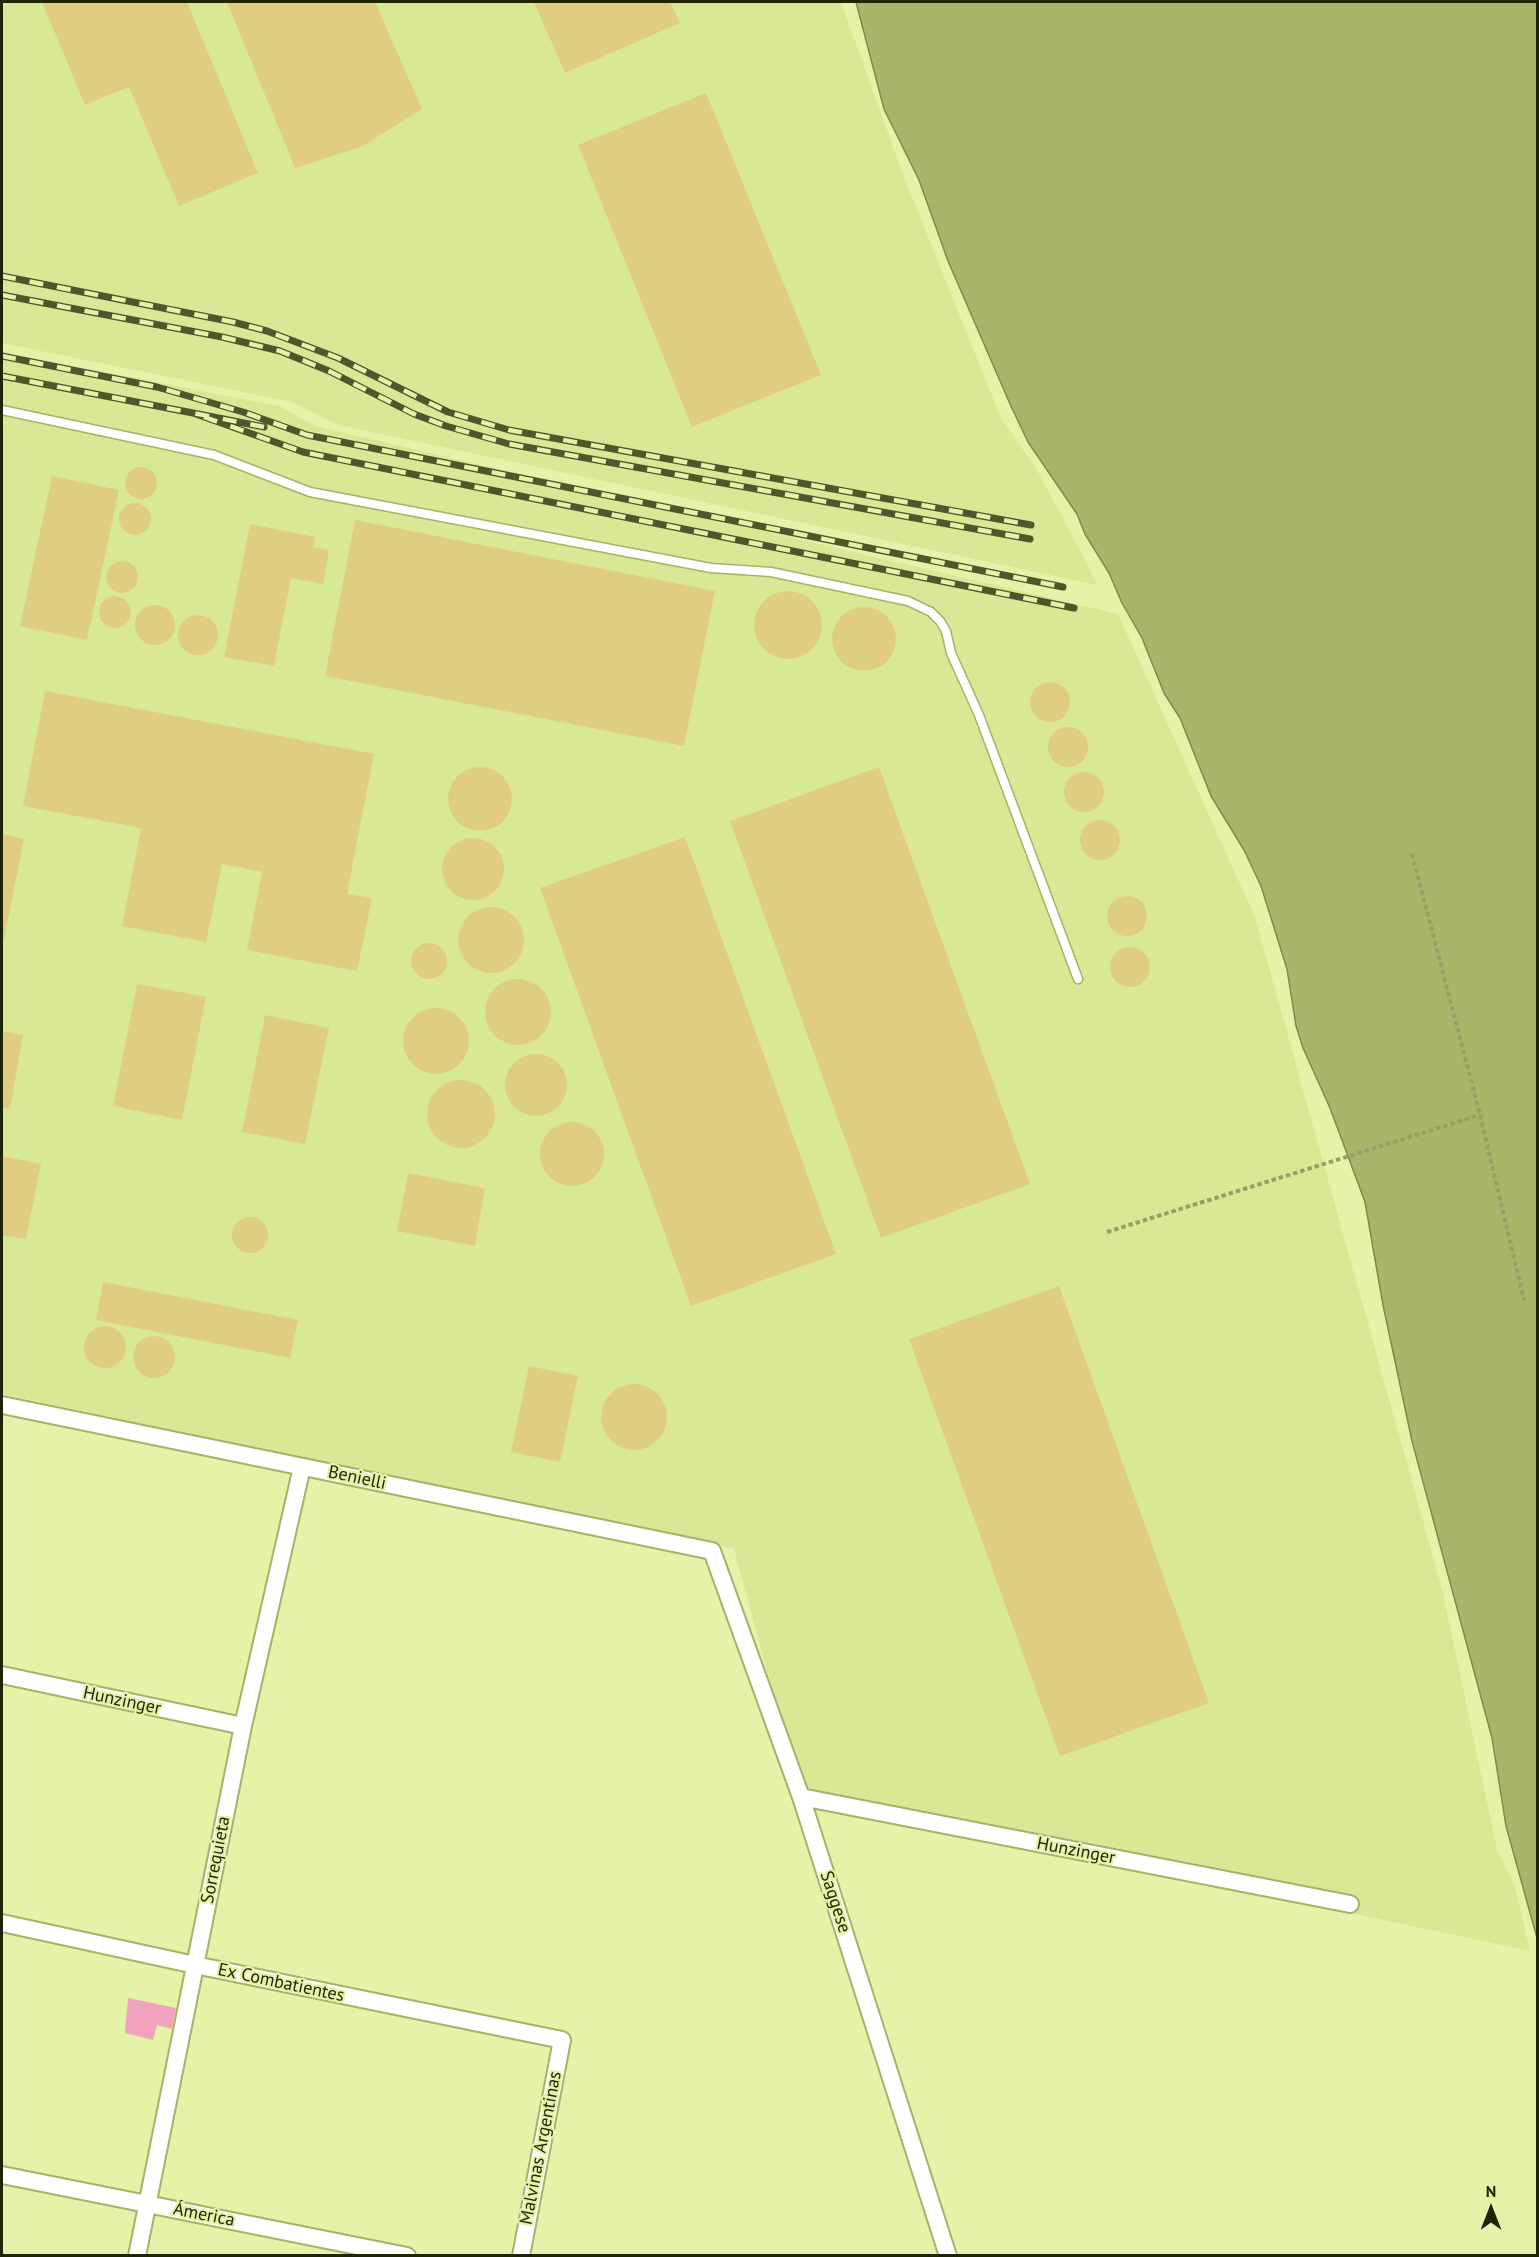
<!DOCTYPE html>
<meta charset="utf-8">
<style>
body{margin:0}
#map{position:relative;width:1539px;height:2257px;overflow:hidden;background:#e4f3a7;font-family:"PT Sans",sans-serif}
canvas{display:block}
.frame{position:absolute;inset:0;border:3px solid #1f2405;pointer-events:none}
.north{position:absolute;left:1461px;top:2179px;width:60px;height:60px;-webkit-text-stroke:4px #e4f3a7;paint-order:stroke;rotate:0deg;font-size:16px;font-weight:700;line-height:24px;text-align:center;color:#1f2405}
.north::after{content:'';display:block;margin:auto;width:21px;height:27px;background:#1f2405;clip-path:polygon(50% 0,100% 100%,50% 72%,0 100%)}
</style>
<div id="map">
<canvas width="1539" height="2257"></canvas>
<div class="frame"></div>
<div class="north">N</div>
</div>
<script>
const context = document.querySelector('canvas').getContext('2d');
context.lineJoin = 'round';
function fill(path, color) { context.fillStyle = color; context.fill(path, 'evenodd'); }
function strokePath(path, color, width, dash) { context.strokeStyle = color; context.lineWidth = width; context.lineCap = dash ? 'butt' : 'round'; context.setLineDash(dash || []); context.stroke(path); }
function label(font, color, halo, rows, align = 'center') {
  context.font = font + ' "PT Sans",sans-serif'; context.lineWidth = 4.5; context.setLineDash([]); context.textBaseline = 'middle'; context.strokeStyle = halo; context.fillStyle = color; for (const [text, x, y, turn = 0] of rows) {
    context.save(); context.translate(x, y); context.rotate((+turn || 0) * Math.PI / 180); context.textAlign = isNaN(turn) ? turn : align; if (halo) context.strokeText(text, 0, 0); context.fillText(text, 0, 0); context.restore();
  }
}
const built = new Path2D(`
 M 2,2 L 841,2 L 902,172 L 1001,418 L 1037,470 L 1082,554 L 1097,585 L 338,425 L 292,402 L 2,343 Z
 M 2,352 L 279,406 L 315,426 L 1118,614 L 1255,917 L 1443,1593 L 1497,1850 L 1515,1887 L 1530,1951 L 801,1797 L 734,1549 L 2,1394 Z`);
const green = new Path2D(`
 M 128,1998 L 176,2008 L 172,2029 L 157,2025 L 153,2040 L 125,2033 Z`);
const water = new Path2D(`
 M 856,2 L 1537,2 L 1537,1938 L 1506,1826 L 1492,1738 L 1412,1441 L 1383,1305 L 1365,1202 L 1330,1108 L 1303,1048 L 1296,1026 L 1287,969 L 1261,886 L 1244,850 L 1211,796 L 1180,718 L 1164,693 L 1142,638 L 1122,603 L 1109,573 L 1085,534 L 1077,514 L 1028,442 L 1010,404 L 948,261 L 919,180 L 884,109 Z`);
const building = new Path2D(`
 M 42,2 L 187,2 L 258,173 L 179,206 L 129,87 L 85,105 Z
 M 227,2 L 375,2 L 422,109 L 361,147 L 295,168 Z
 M 534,2 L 670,2 L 680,23 L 565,73 Z
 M 706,93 L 821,375 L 692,427 L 578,145 Z
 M125 483a16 16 0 1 1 32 0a16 16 0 1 1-32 0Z
 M 52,476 L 119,490 L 87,640 L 20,626 Z
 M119 519a16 16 0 1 1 32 0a16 16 0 1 1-32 0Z
 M 355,520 L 715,591 L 684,746 L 325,676 Z
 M 250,524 L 315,537 L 313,547 L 329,550 L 323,584 L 291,578 L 274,666 L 224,657 Z
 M106 577a16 16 0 1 1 32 0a16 16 0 1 1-32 0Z
 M754 625a34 34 0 1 1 68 0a34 34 0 1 1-68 0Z
 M99 612a16 16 0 1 1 32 0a16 16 0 1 1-32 0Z
 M135 625a20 20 0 1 1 40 0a20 20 0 1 1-40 0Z
 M832 639a32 32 0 1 1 64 0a32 32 0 1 1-64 0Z
 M178 635a20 20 0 1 1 40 0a20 20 0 1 1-40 0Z
 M1030 702a20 20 0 1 1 40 0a20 20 0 1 1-40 0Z
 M 45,691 L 374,754 L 347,894 L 372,898 L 357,971 L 247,950 L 262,872 L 222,864 L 206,942 L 122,926 L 141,828 L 23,806 Z
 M1048 747a20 20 0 1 1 40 0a20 20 0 1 1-40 0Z
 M 879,767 L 1030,1184 L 881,1238 L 730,821 Z
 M448 799a32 32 0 1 1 64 0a32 32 0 1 1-64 0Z
 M1064 792a20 20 0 1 1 40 0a20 20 0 1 1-40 0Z
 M1080 840a20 20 0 1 1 40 0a20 20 0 1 1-40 0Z
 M 2,834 L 24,839 L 3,944 L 2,944 Z
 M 685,837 L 836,1254 L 691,1306 L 540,888 Z
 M442 869a31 31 0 1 1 62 0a31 31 0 1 1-62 0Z
 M1107 916a20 20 0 1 1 40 0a20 20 0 1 1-40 0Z
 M458 940a33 33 0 1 1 66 0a33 33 0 1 1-66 0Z
 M411 961a18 18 0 1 1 36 0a18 18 0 1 1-36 0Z
 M1110 967a20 20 0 1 1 40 0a20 20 0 1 1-40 0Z
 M485 1012a33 33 0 1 1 66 0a33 33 0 1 1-66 0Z
 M 137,984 L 206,997 L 182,1120 L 113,1106 Z
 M403 1041a33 33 0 1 1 66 0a33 33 0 1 1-66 0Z
 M 265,1015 L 329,1028 L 305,1144 L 242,1132 Z
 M 2,1031 L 23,1035 L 10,1109 L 2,1108 Z
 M505 1085a31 31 0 1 1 62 0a31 31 0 1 1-62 0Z
 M427 1114a34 34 0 1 1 68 0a34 34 0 1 1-68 0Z
 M540 1154a32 32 0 1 1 64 0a32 32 0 1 1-64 0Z
 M 2,1156 L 41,1164 L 26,1239 L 2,1235 Z
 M 408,1173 L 485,1188 L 475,1246 L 397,1231 Z
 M232 1235a18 18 0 1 1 36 0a18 18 0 1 1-36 0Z
 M 103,1282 L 298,1320 L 290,1358 L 96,1320 Z
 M 1059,1286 L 1209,1703 L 1060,1756 L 909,1339 Z
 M84 1347a21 21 0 1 1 42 0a21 21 0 1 1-42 0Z
 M133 1357a21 21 0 1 1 42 0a21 21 0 1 1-42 0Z
 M 529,1366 L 578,1376 L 560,1462 L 511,1452 Z
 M601 1417a33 33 0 1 1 66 0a33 33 0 1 1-66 0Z`);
const path = new Path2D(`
 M 1412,854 L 1480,1115 L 1524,1300
 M 1107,1232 L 1480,1115`);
const service = new Path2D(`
 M 2,410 L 214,455 L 310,492 L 711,568 L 771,572 L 908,601 L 931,612 L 940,621 L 946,631 L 951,653 L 979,715 L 1078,979`);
const minor = new Path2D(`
 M 2,1405 L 712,1551 L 801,1797 L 948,2256
 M 2,1675 L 243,1726
 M 801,1797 L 1350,1904
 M 2,1923 L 195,1965 L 562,2040 L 521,2256
 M 2,2175 L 407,2256
 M 137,2256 L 243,1726 L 302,1467`);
const rail = new Path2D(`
 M 2,276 L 233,322 L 267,331 L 338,358 L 448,412 L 509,430 L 1031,525
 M 2,295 L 222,337 L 280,351 L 329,371 L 414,414 L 446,426 L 509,444 L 1030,539
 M 2,356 L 157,387 L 243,412 L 307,435 L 1063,587
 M 2,376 L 193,413
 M 264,427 L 193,413 L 303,452 L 1074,608`);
const streetNames = [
 ["Benielli",357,1478,12],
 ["Hunzinger",122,1701,12],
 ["Hunzinger",1076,1851,11],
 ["Sorrequieta",216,1860,-79],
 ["Saggese",835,1902,72],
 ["Ex Combatientes",281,1983,12],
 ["Malvinas Argentinas",541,2148,-79],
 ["Ámerica",204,2215,11]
];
fill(built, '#d9e895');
fill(green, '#f1a3be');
fill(water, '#a8b66a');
strokePath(water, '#7f8a4c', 1.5);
fill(building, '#e0ce80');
strokePath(service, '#a5b268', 11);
strokePath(minor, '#a5b268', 20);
strokePath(path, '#95a066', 4, [4.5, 3]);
strokePath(service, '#fff', 8);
strokePath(minor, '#fff', 16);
strokePath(rail, '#4f562c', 7);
strokePath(rail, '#e4f3a7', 4.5, [14]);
label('18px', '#1f2405', '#e4f3a7', streetNames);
</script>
